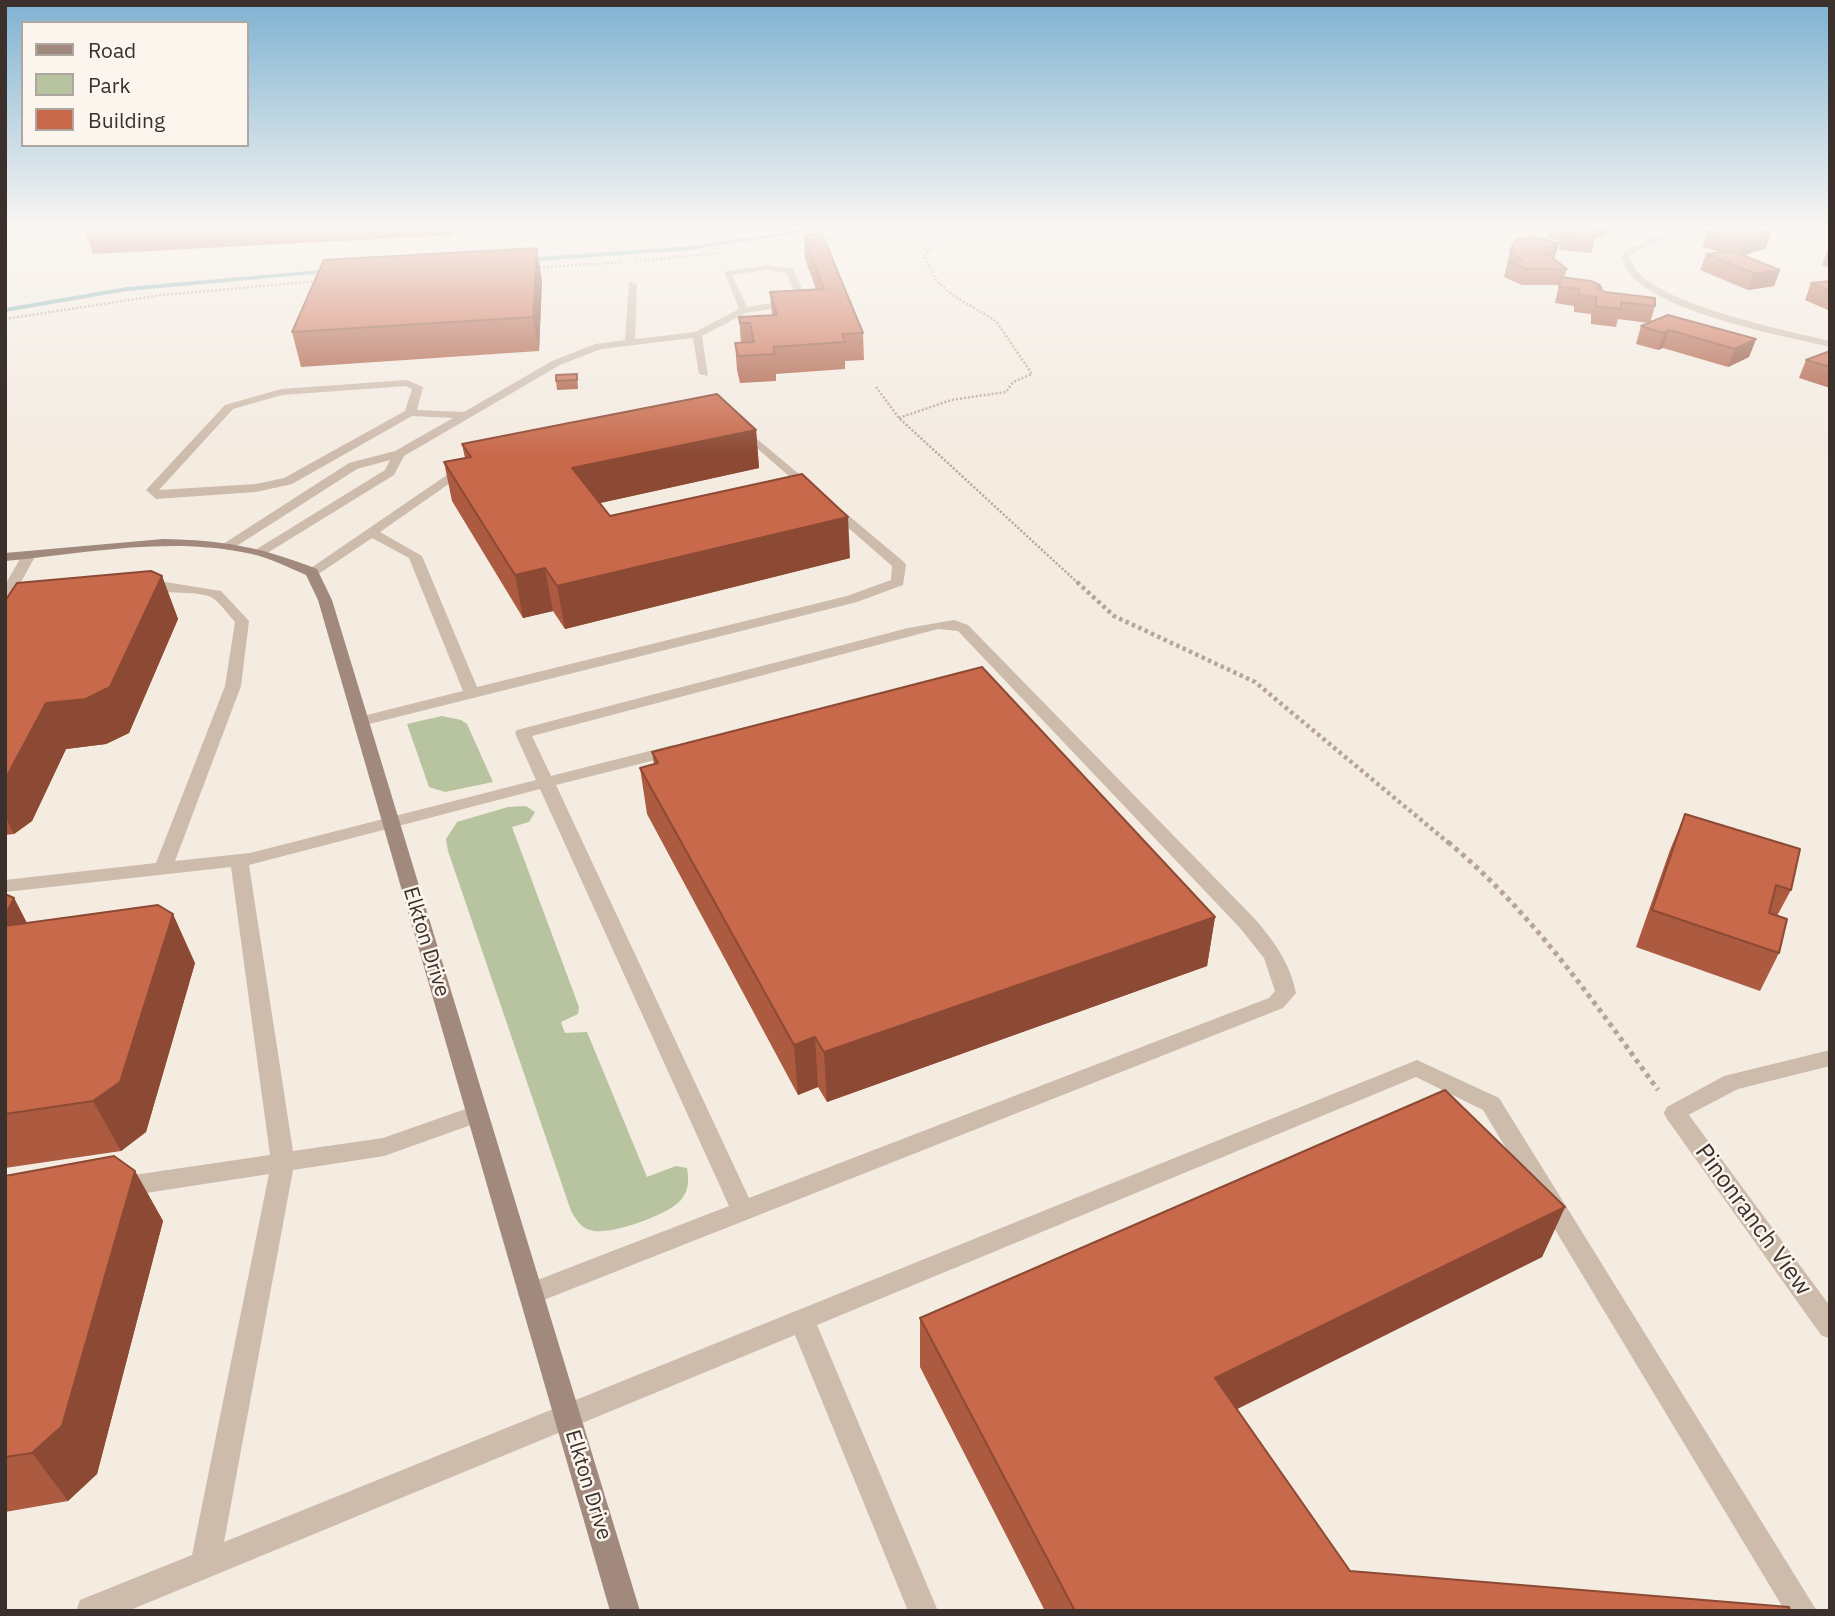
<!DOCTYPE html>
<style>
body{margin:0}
#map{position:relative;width:1835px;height:1616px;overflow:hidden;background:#f4ebe1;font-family:"IBM Plex Sans",sans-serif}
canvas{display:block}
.frame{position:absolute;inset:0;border:7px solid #3b302b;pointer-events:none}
.legend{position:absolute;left:21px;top:21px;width:228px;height:126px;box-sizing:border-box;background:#fbf5ee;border:2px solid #aea6a0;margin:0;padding:9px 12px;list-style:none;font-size:21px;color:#3b302b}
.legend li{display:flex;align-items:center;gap:14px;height:35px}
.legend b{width:35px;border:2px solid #aea6a0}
</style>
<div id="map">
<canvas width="1835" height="1616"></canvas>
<div class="frame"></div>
<ul class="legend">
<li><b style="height:9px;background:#a18a7d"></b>Road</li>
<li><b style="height:19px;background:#b8c4a0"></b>Park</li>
<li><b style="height:19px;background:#c8694b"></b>Building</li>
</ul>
</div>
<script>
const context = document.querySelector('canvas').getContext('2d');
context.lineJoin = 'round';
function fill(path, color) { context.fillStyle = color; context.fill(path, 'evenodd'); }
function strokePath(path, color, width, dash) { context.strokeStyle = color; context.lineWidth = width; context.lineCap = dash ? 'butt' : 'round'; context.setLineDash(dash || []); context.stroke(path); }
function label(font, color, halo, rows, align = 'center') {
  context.font = font + ' "IBM Plex Sans",sans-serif'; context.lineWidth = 5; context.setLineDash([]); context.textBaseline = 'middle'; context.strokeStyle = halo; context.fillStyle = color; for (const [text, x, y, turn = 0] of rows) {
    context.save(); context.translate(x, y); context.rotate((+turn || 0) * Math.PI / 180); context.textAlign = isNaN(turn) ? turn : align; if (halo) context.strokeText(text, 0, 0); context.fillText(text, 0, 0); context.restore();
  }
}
const green = new Path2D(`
 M 442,716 L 461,720 L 467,724 L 493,782 L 445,792 L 429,787 L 407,724 Z
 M 526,806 L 535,812 L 529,822 L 512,827 L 579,1007 L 578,1014 L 561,1022 L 565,1033 L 587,1032 L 647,1177 L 676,1166 L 687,1168 C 689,1180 689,1190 681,1200 C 670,1214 608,1237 590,1230 C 580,1227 576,1219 571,1211 L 448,851 L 446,839 L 457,822 L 508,807 Z`);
const stream = new Path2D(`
 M 814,228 L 828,228 L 691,250 L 523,262 L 520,260 L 523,258 L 691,246 Z
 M 333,269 L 335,272 L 127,291 L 5,312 L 5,308 L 127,287 Z`);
const pathFar2 = new Path2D(`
 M 817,237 L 864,228
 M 819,241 L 912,228
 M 779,245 L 808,239
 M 636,261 L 718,253
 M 535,268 L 621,262
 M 5,319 L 162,295 L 320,281
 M 876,387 L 899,418 L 1079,584
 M 899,418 L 951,400 L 1006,392 L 1013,382 L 1032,374 L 996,321 L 954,296 L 937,282 L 924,256 L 938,241 L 945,228`);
const pathFar1 = new Path2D(`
 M 1077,582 L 1114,616 L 1255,682 L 1450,844`);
const path = new Path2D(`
 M 1448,842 C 1532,912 1594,1002 1658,1090`);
const lane = new Path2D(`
 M 615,228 L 707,228 L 703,230 L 630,235 Z
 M 767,265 L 793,269 L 806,297 L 790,306 L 746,313 L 702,336 L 708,376 L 699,374 L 693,338 L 601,349 L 560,365 L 404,456 L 394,475 L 264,555 L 254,555 L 252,552 L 385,470 L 390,460 L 357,469 L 232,549 L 227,550 L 220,546 L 349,463 L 395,451 L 453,418 L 412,416 L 292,484 L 256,492 L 156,499 L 146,490 L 225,405 L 281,389 L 407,380 L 423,387 L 417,410 L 464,412 L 552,361 L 595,344 L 625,340 L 629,282 L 637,284 L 635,339 L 695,332 L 739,309 L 724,272 ZM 767,270 L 786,273 L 796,296 L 785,301 L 747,307 L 732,275 ZM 406,386 L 412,389 L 405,411 L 284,478 L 256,484 L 159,490 L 233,409 L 282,395 Z
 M 738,423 L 904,562 L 906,565 L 903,585 L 857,602 L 361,726 L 355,724 L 353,721 L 355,718 L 463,691 L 409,558 L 372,538 L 317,575 L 312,576 L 305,572 L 463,464 L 473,467 L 380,532 L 422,556 L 477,687 L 847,596 L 891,580 L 892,566 L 734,428 L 734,424 Z
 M 29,551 L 36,555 L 12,598 L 5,602 L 5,585 L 24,552 Z
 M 165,582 L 221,591 L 249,621 L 241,686 L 175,861 L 250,853 L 536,780 L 515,733 L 517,730 L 908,628 L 954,620 L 968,625 L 1254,918 C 1274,941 1290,963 1296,993 L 1283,1008 L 531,1305 L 522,1302 L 518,1294 L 522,1286 L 729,1206 L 540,789 L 249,865 L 293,1151 L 383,1138 L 477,1105 L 485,1108 L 488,1114 L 485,1120 L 384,1156 L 293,1170 L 224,1542 L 1417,1060 L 1499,1098 L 1817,1611 L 1785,1611 L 1483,1110 L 1416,1077 L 817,1325 L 938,1611 L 908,1611 L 795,1335 L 128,1611 L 76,1611 L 80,1600 L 192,1555 L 269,1174 L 120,1197 L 112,1194 L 108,1187 L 112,1180 L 120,1177 L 270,1155 L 231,867 L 5,892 L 5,880 L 156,863 L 225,686 L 235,622 C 228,615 220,602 211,597 C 194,589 144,596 135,588 L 142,584 ZM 938,629 L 958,631 L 1240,928 L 1264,958 L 1275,991 L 1269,998 L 749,1198 L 556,785 L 679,754 L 681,750 L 673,745 L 551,776 L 532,736 Z
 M 1830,1050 L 1830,1066 L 1738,1089 L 1675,1122 L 1667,1119 L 1664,1113 L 1667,1107 L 1724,1076 Z`);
const street = new Path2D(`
 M 1675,228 L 1686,228 L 1632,254 L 1629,257 C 1632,261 1634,268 1637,271 C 1667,306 1784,330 1830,341 L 1830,347 C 1776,334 1670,315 1631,276 C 1627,271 1624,263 1621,257 L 1626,250 Z
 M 1675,1104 L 1683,1107 L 1830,1306 L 1830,1339 L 1821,1335 L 1667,1119 L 1664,1113 L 1667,1107 Z`);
const secondary = new Path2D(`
 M 163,539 C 223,540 261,547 317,569 L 332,600 L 640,1611 L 610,1611 L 318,600 L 306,575 C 290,568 274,560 256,555 C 175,535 87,553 5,561 L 5,553 Z`);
const wall = new Path2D(`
 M 84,228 L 455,228 L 453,235 L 93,254 Z
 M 1550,228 L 1609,228 L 1607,234 L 1595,238 L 1591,253 L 1559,250 L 1560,241 L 1548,237 Z
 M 1765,228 L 1764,231 L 1771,233 L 1766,248 L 1744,255 L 1780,270 L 1774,286 L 1748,290 L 1700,270 L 1706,254 L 1720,252 L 1702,247 L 1707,232 Z
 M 1796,228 L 1830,228 L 1830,229 L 1805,231 Z
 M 804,235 L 863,333 L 864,360 L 845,361 L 845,369 L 776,374 L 776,381 L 740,383 L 737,370 L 735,343 L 741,343 L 739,317 L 772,315 L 770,292 L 816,289 L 805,259 Z
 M 1559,243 L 1554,259 L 1567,269 L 1564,278 L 1599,286 L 1601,290 L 1605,292 L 1655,306 L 1650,323 L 1756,339 L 1749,357 L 1728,367 L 1663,348 L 1658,350 L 1636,344 L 1641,326 L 1649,323 L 1618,319 L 1616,327 L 1591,324 L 1591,314 L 1574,312 L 1574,306 L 1555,303 L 1559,285 L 1522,285 L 1504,277 L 1510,252 Z
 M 1828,249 L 1830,249 L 1830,268 L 1822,265 Z
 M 542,280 L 539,351 L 301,367 L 292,332 Z
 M 1830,281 L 1830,311 L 1805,300 L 1811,283 Z
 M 1830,351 L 1830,388 L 1799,378 L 1806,360 Z
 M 577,374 L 578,389 L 557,390 L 556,381 Z
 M 756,430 L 759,468 L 599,503 L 610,516 L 850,558 L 565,629 L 553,611 L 523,618 L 452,501 L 444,462 L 465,458 L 462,444 Z
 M 162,576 L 178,619 L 129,733 L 106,744 L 66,749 L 32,821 L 14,834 L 5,835 L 5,601 Z
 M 652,752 L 1215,917 L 1207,966 L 827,1102 L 818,1087 L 798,1095 L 647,814 L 640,768 L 654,764 Z
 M 1685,814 L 1791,890 L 1777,916 L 1779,953 L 1760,991 L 1636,947 L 1670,850 Z
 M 5,894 L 14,898 L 27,923 L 195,963 L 146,1132 L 121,1151 L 5,1168 Z
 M 135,1171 L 163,1221 L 97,1474 L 68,1501 L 5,1512 L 5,1176 Z
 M 1565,1207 L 1542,1257 L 1237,1409 L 1350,1571 L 1790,1611 L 1045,1611 L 920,1367 L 920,1318 Z`);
const shadedWall = new Path2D(`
 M 1595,228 L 1609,228 L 1607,234 L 1595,238 Z
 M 1759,228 L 1765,228 L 1763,235 L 1771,233 L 1766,248 L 1739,257 L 1744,241 L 1756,229 Z
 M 1806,228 L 1830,228 L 1830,229 L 1805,231 Z
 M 1559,243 L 1554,259 L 1554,260 L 1555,253 L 1546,247 Z
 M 537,248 L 542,280 L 539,351 L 533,317 Z
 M 1780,270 L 1774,286 L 1748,290 L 1754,273 Z
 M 1669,330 L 1663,348 L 1658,350 L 1664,333 Z
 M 1756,339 L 1749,357 L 1728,367 L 1735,349 Z
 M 756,430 L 759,468 L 578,508 L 572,468 Z
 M 848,517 L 850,558 L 565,629 L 557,586 Z
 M 545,568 L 553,611 L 523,618 L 515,575 Z
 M 162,576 L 178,619 L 129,733 L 106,744 L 66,749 L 32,821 L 14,834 L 5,816 L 5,777 L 46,703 Z
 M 14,898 L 39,947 L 5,936 L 5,916 Z
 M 173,914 L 195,963 L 146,1132 L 121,1151 L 93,1101 Z
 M 1215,917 L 1207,966 L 827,1102 L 824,1052 Z
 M 815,1037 L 818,1087 L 798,1095 L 794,1045 Z
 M 135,1171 L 163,1221 L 97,1474 L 68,1501 L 32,1453 Z
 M 1565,1207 L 1542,1257 L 1203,1426 L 1215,1378 Z`);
const building = new Path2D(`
 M 1564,228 L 1596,228 L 1595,237 L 1563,234 Z
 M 1720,228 L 1759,228 L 1756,229 L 1771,233 L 1744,241 L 1707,232 Z
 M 822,234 L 863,333 L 842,334 L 845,342 L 773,347 L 775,354 L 738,356 L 735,343 L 754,342 L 750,323 L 740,323 L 739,317 L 777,315 L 770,292 L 824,289 L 804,235 Z
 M 1531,236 L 1559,243 L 1546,247 L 1556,248 L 1555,253 L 1545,252 L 1567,269 L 1526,269 L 1508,261 L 1522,260 L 1510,252 L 1515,240 Z
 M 537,248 L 533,317 L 292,332 L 324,260 Z
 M 1732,251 L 1780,270 L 1754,273 L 1706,254 Z
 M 1561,277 L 1591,281 L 1600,285 L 1597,285 L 1602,288 L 1596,288 L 1605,292 L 1655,298 L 1655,306 L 1621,302 L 1621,309 L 1596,306 L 1596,297 L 1579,295 L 1579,289 L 1559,287 Z
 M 1830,281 L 1830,291 L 1811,283 Z
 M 1668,315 L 1756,339 L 1735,349 L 1669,330 L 1664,333 L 1641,326 Z
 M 1830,351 L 1830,367 L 1806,360 Z
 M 577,374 L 577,380 L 556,381 L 556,375 Z
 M 717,394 L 756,430 L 572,468 L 610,516 L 802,474 L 848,517 L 557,586 L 545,568 L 515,575 L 444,462 L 471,457 L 462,444 Z
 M 151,571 L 162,576 L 110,687 L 86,699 L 46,703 L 8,774 L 5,777 L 5,601 L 17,583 Z
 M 982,667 L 1215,917 L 824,1052 L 815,1037 L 794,1045 L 640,768 L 658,763 L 652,752 Z
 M 1685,814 L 1800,849 L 1791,890 L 1776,885 L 1769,913 L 1787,919 L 1779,953 L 1652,910 Z
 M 5,894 L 14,898 L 5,916 Z
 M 158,905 L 173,914 L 120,1082 L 93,1101 L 5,1114 L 5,926 Z
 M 1445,1090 L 1565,1207 L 1215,1378 L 1350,1571 L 1789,1607 L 1790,1611 L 1075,1611 L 920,1318 Z
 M 114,1156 L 135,1171 L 62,1426 L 32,1453 L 5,1457 L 5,1176 Z`);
const streetNames = [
 ["Elkton Drive",426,942,73],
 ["Elkton Drive",588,1485,73]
];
const nearStreetnames = [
 ["Pinonranch View",1753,1220,54]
];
fill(green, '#b8c4a0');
fill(stream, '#7fb0b2');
strokePath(pathFar2, '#b9a596', 2.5, [2, 2]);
strokePath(pathFar1, '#b9a596', 4.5, [3.5, 3.5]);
strokePath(path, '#b9a596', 5, [4.5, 4.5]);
fill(lane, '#cdbbac');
fill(street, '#cdbbac');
fill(secondary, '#a18a7d');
fill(wall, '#ac5a40');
fill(shadedWall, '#8c4a34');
fill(building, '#c8694b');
strokePath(building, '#8c4a34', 2);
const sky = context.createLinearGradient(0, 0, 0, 454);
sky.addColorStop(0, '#7eb2d2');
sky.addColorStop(0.5, '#faf6f2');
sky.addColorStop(1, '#faf6f200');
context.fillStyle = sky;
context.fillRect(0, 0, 1835, 454);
label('21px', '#3b302b', '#fbf5ee', streetNames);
label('24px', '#3b302b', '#fbf5ee', nearStreetnames);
</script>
